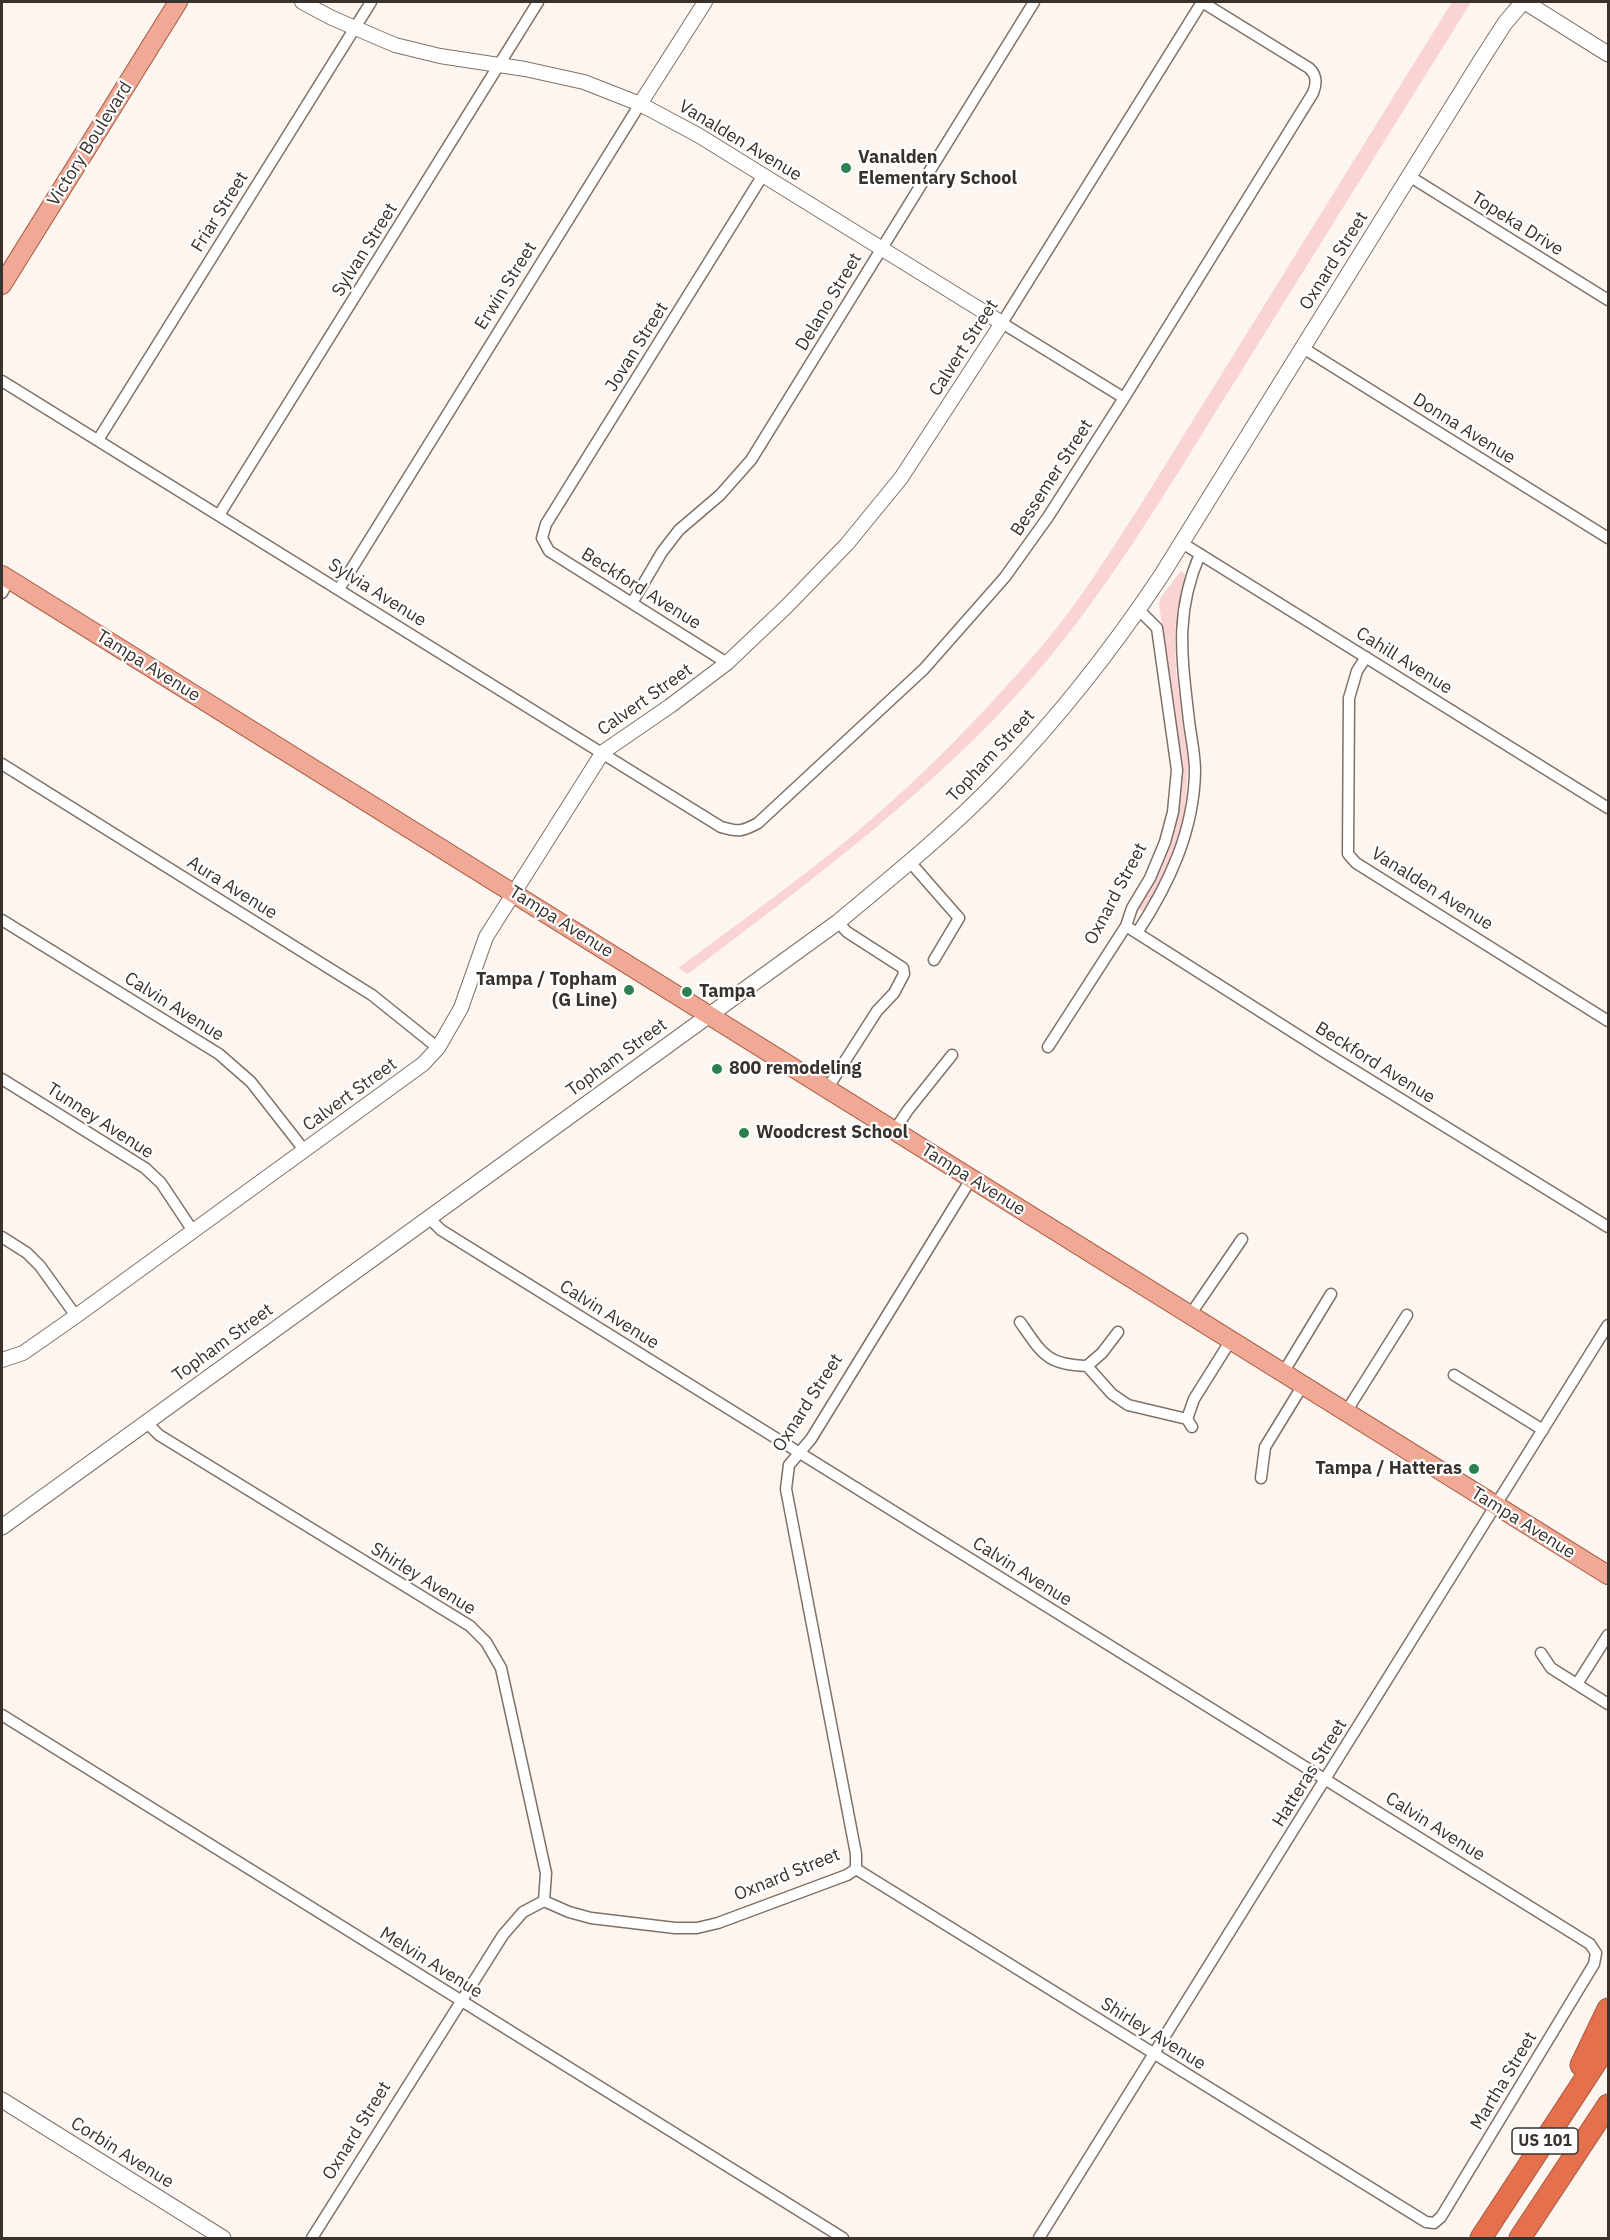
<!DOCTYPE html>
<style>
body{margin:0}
#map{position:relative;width:1610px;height:2240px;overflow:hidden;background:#fdf5f0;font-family:"IBM Plex Sans",sans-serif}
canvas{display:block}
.frame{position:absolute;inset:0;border:3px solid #38312c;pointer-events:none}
</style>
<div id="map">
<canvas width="1610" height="2240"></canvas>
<div class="frame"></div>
</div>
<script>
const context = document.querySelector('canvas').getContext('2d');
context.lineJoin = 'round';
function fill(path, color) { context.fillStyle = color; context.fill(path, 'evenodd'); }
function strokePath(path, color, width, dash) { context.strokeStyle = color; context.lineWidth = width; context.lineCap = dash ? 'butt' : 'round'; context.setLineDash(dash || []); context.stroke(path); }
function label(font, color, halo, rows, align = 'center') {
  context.font = font + ' "IBM Plex Sans",sans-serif'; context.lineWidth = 4.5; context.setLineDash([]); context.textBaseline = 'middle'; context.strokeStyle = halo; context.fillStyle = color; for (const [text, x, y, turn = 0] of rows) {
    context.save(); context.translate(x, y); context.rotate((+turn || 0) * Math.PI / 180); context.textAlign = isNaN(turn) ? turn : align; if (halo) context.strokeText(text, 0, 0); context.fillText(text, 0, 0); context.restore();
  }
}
const green = new Path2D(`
 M 1452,2 L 1471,2 C 1393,127 1315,253 1237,378 C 1179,470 1122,568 1054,652 C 950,779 818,875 688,974 L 678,968 C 739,923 801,879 859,830 C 925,774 985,712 1041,647 C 1080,602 1111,550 1143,501 Z
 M 1181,571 L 1185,574 L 1177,611 L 1175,633 L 1176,671 L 1188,762 L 1185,813 L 1172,862 L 1143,912 L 1138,908 L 1150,886 L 1181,770 L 1159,603 L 1161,597 Z`);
const minor = new Path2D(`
 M 1409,176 L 1608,300
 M 1303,348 L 1608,538
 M 2,381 L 721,827 C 738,832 742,832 758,823 L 924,669 L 1005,577 L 1048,517 L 1124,398 L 1313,93 C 1317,83 1317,75 1309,68 L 1202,2
 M 1124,398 L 1002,323 L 1202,2
 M 98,440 L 371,2
 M 219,515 L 538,2
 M 1182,543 L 1608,808
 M 339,589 L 640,104
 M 2,593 L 9,580
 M 632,603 L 662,552 L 679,530 L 720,495 L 751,460 L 1034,2
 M 1366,657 L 1357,671 L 1349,698 L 1348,854 L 1356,863 L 1608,1021
 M 727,663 L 549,551 L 542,538 L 546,524 L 763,175
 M 2,764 L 372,995 L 438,1048
 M 910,862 L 959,918 L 934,960
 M 2,920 L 219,1054 L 251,1082 L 305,1151
 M 1126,926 L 1326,1053 L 1608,1227
 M 1137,933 C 1169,884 1194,831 1195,771 C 1195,755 1191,737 1189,721 C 1182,658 1174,614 1200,554
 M 1048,1047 L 1126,926 L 1132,908 L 1150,878 L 1165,842 L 1173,812 L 1177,770 L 1157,628 L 1138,609
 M 2,1079 L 145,1168 L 161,1183 L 193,1231
 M 827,1089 L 877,1011 L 894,993 L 904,974 L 903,968 L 847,932 L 838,922
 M 894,1131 L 908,1110 L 952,1055
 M 429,1218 L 441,1230 L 1590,1944 L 1596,1953 L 1594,1964 L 1441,2217 L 1434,2223 L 1426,2222 L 856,1869
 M 2,1237 L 27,1253 L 40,1266 L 76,1316
 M 1190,1315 L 1242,1239
 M 1020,1322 C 1042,1353 1046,1365 1087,1366 L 1112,1394 L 1128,1405 L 1187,1419
 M 1087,1366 L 1102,1353 L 1118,1332
 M 1283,1373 L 1331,1294
 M 1454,1375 L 1543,1430
 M 1346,1412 L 1407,1315
 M 146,1422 L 159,1435 L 470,1626 L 486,1642 L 501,1668 L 546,1873 L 544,1901
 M 1192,1427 L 1187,1419 L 1194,1399 L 1231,1340
 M 1261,1478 L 1265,1447 L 1303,1385
 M 1541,1653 L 1551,1668 L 1608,1704
 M 1577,1684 L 1608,1635
 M 2,1715 L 843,2238
 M 856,1869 L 856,1854 L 786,1489 L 789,1465 L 811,1439 L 971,1179
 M 312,2238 L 503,1935 L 523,1912 L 544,1901 L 569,1912 L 591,1918 L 675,1928 L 697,1928 L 718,1923 L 847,1875 L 856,1869
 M 1039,2238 L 1608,1325`);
const tertiary = new Path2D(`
 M 640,104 L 705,2
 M 2,1360 L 23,1353 L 76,1316 L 423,1064 L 438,1048 L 461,1008 L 486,937 L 603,752 L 670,706 L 727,663 L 787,606 L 847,544 L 901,478 L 1002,323 L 698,135 L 640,104 L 584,82 L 525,69 L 440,56 L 395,45 L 332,18 L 302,2`);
const secondary = new Path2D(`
 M 1525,2 L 1608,54
 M 2,1527 L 838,922 C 893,876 949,831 999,779 C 1059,717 1113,648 1161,576 L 1480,62 L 1505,23 L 1523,2
 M 2,2100 L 223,2238`);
const primary = new Path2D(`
 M 2,285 L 178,2
 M 2,575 L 1608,1575`);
const motorway = new Path2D(`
 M 1581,2065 L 1608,2009
 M 1481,2238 L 1608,2044
 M 1520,2238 L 1608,2105`);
const markers = [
 [846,168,6,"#2f8051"],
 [629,990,6,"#2f8051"],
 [687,992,6,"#2f8051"],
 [717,1069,6,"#2f8051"],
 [744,1133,6,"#2f8051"],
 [1474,1469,6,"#2f8051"]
];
const shields = [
 [1545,2141,66]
];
const shieldNames = [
 ["US 101",1545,2141]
];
const streetNames = [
 ["Vanalden Avenue",740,141,31],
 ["Victory Boulevard",90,144,-58],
 ["Friar Street",220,212,-58],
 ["Topeka Drive",1517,224,32],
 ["Sylvan Street",365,250,-58],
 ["Oxnard Street",1334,261,-58],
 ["Erwin Street",506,286,-58],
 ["Delano Street",829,302,-59],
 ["Jovan Street",637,347,-58],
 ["Calvert Street",964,348,-57],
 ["Donna Avenue",1464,429,32],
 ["Bessemer Street",1052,478,-57],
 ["Beckford Avenue",641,589,32],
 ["Sylvia Avenue",377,593,32],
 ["Cahill Avenue",1404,661,32],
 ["Tampa Avenue",148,666,32],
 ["Calvert Street",645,700,-35],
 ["Topham Street",991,756,-47],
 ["Aura Avenue",232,888,32],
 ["Vanalden Avenue",1432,889,32],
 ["Oxnard Street",1116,894,-62],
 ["Tampa Avenue",561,922,32],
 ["Calvin Avenue",174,1007,32],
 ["Topham Street",617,1058,-36],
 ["Beckford Avenue",1375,1063,32],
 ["Calvert Street",350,1095,-36],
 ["Tunney Avenue",100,1121,33],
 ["Tampa Avenue",973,1180,32],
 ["Calvin Avenue",609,1315,32],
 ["Topham Street",223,1343,-36],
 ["Oxnard Street",808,1403,-57],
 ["Tampa Avenue",1523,1523,32],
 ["Calvin Avenue",1022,1572,32],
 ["Shirley Avenue",423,1579,32],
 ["Hatteras Street",1310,1773,-58],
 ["Calvin Avenue",1435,1827,32],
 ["Oxnard Street",787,1875,-22],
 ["Melvin Avenue",431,1963,32],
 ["Shirley Avenue",1153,2034,32],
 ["Martha Street",1504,2081,-59],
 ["Oxnard Street",357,2131,-58],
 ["Corbin Avenue",122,2153,32]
];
const poiNames = [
 ["Vanalden",858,158],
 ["Elementary School",858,179],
 ["Tampa / Topham",617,980,"right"],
 ["(G Line)",617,1001,"right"],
 ["Tampa",699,992],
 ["800 remodeling",729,1069],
 ["Woodcrest School",756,1133],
 ["Tampa / Hatteras",1462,1469,"right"]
];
fill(green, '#fad4d4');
strokePath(minor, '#817165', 13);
strokePath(tertiary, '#817165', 16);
strokePath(secondary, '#817165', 17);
strokePath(primary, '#a85a41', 20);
strokePath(motorway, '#a85a41', 23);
strokePath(minor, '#fff', 10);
strokePath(tertiary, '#fff', 14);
strokePath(secondary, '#fff', 15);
strokePath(primary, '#efa994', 18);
strokePath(motorway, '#e4704d', 21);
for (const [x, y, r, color] of markers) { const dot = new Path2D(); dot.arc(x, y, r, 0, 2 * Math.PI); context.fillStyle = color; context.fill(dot); strokePath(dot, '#fff', 2); }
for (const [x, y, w] of shields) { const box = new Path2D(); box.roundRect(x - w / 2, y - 13, w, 26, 4.5); context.fillStyle = '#fff'; context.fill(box); strokePath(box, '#38312c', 1.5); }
label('bold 16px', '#38312c', null, shieldNames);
label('18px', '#38312c', '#fff', streetNames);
label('bold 18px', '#38312c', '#fff', poiNames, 'left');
</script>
